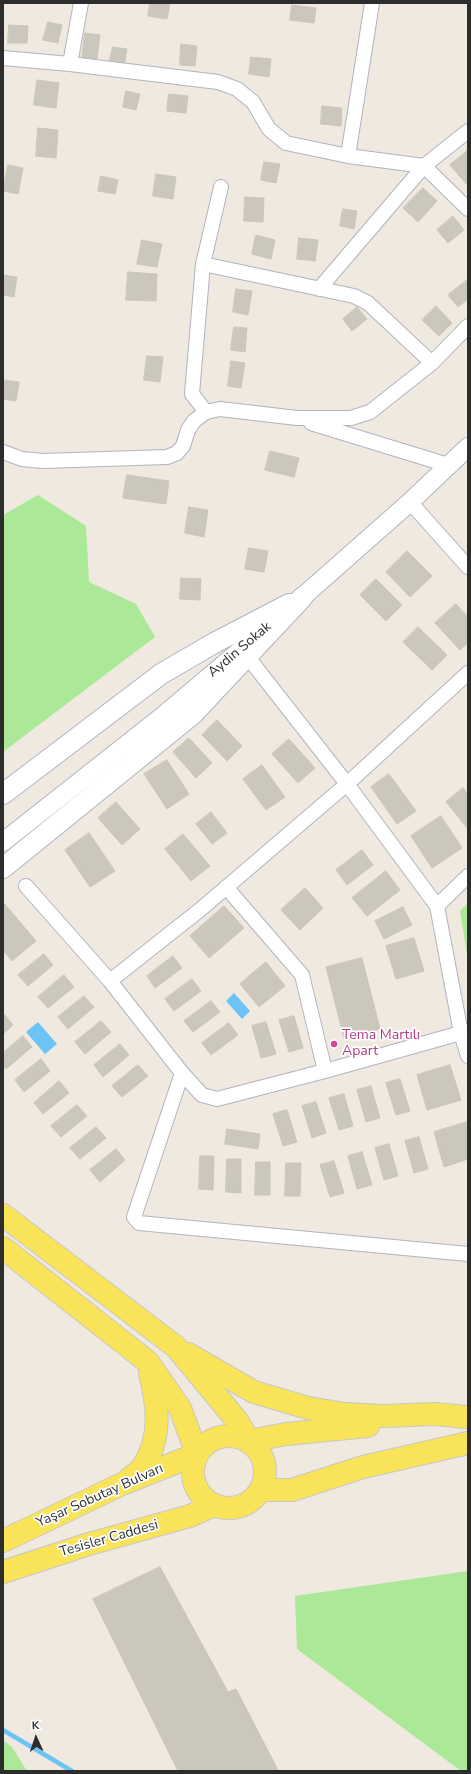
<!DOCTYPE html>
<meta charset="utf-8">
<style>
body{margin:0}
#map{position:relative;width:471px;height:1774px;overflow:hidden;background:#efe9df;font-family:"Nunito Sans",sans-serif}
canvas{display:block}
.frame{position:absolute;inset:0;border:4px solid #2d2d2d;pointer-events:none}
.north{position:absolute;left:16px;top:1718px;width:40px;height:40px;-webkit-text-stroke:3px #fff;paint-order:stroke;rotate:357deg;font-size:11px;font-weight:700;line-height:16px;text-align:center;color:#2d2d2d}
.north::after{content:'';display:block;margin:auto;width:14px;height:18px;background:#2d2d2d;clip-path:polygon(50% 0,100% 100%,50% 72%,0 100%)}
</style>
<div id="map">
<canvas width="471" height="1774"></canvas>
<div class="frame"></div>
<div class="north">K</div>
</div>
<script>
const context = document.querySelector('canvas').getContext('2d');
context.lineJoin = 'round';
function fill(path, color) { context.fillStyle = color; context.fill(path, 'evenodd'); }
function strokePath(path, color, width, dash) { context.strokeStyle = color; context.lineWidth = width; context.lineCap = dash ? 'butt' : 'round'; context.setLineDash(dash || []); context.stroke(path); }
function label(font, color, halo, rows, align = 'center') {
  context.font = font + ' "Nunito Sans",sans-serif'; context.lineWidth = 3.5; context.setLineDash([]); context.textBaseline = 'middle'; context.strokeStyle = halo; context.fillStyle = color; for (const [text, x, y, turn = 0] of rows) {
    context.save(); context.translate(x, y); context.rotate((+turn || 0) * Math.PI / 180); context.textAlign = isNaN(turn) ? turn : align; if (halo) context.strokeText(text, 0, 0); context.fillText(text, 0, 0); context.restore();
  }
}
const green = new Path2D(`
 M 38,495 L 86,526 L 89,582 L 136,604 L 155,637 L 3,752 L 3,515 Z
 M 468,903 L 468,961 L 460,911 Z
 M 468,1571 L 468,1771 L 461,1771 L 297,1649 L 295,1596 Z
 M 3,1740 L 12,1747 L 27,1771 L 3,1771 Z`);
const water = new Path2D(`
 M 234,993 L 250,1011 L 242,1019 L 226,1001 Z
 M 38,1022 L 57,1044 L 45,1054 L 26,1032 Z`);
const stream = new Path2D(`
 M 3,1730 L 72,1771`);
const building = new Path2D(`
 M 150,3 L 170,3 L 167,19 L 148,16 Z
 M 292,5 L 316,8 L 314,23 L 290,20 Z
 M 48,22 L 62,25 L 58,43 L 43,40 Z
 M 9,25 L 28,26 L 27,43 L 8,43 Z
 M 85,33 L 100,35 L 97,59 L 82,57 Z
 M 181,44 L 197,46 L 195,66 L 180,65 Z
 M 113,47 L 127,49 L 124,66 L 109,63 Z
 M 251,57 L 271,59 L 269,77 L 249,74 Z
 M 37,80 L 59,83 L 56,108 L 34,105 Z
 M 126,91 L 140,94 L 136,110 L 123,107 Z
 M 169,94 L 188,96 L 186,113 L 167,111 Z
 M 322,106 L 342,108 L 341,126 L 321,124 Z
 M 38,128 L 58,130 L 56,158 L 36,156 Z
 M 468,150 L 468,186 L 450,165 Z
 M 264,162 L 280,164 L 276,183 L 261,180 Z
 M 8,165 L 23,168 L 18,194 L 3,191 Z
 M 156,174 L 176,177 L 173,199 L 153,196 Z
 M 101,176 L 118,180 L 115,194 L 98,191 Z
 M 423,188 L 437,201 L 418,222 L 403,208 Z
 M 245,197 L 264,198 L 263,222 L 244,221 Z
 M 343,209 L 357,211 L 354,229 L 340,226 Z
 M 453,216 L 464,230 L 448,243 L 437,230 Z
 M 256,235 L 275,240 L 271,259 L 252,254 Z
 M 299,238 L 318,240 L 315,261 L 297,259 Z
 M 142,240 L 162,244 L 157,267 L 137,264 Z
 M 128,272 L 157,274 L 156,301 L 126,300 Z
 M 3,275 L 17,277 L 14,297 L 3,295 Z
 M 467,280 L 468,299 L 458,307 L 448,295 Z
 M 236,289 L 252,291 L 248,315 L 233,312 Z
 M 436,306 L 452,323 L 439,336 L 422,320 Z
 M 357,307 L 367,319 L 352,331 L 343,319 Z
 M 234,327 L 247,328 L 245,352 L 231,350 Z
 M 147,356 L 163,357 L 160,382 L 144,380 Z
 M 231,361 L 245,363 L 241,388 L 228,386 Z
 M 3,380 L 19,382 L 16,401 L 3,399 Z
 M 270,451 L 299,458 L 294,477 L 265,470 Z
 M 127,475 L 169,481 L 166,504 L 123,498 Z
 M 189,507 L 208,510 L 204,537 L 185,533 Z
 M 249,548 L 268,551 L 264,572 L 245,569 Z
 M 407,551 L 432,576 L 410,597 L 386,572 Z
 M 181,578 L 201,579 L 200,600 L 180,599 Z
 M 376,579 L 402,605 L 386,621 L 360,595 Z
 M 456,604 L 468,617 L 468,643 L 460,650 L 435,623 Z
 M 418,627 L 447,655 L 432,670 L 403,642 Z
 M 217,720 L 242,746 L 227,761 L 202,735 Z
 M 189,738 L 212,763 L 196,778 L 173,752 Z
 M 289,739 L 315,768 L 298,783 L 272,754 Z
 M 167,760 L 189,794 L 167,809 L 144,774 Z
 M 262,765 L 285,797 L 266,810 L 243,779 Z
 M 389,774 L 416,811 L 397,824 L 371,787 Z
 M 463,788 L 468,794 L 468,829 L 446,802 Z
 M 116,802 L 140,829 L 122,845 L 98,818 Z
 M 211,812 L 227,833 L 212,844 L 196,824 Z
 M 441,816 L 462,848 L 432,868 L 411,836 Z
 M 89,833 L 115,871 L 90,887 L 65,850 Z
 M 183,834 L 210,866 L 191,881 L 165,849 Z
 M 362,850 L 373,865 L 347,885 L 336,870 Z
 M 386,871 L 400,890 L 367,916 L 352,898 Z
 M 305,888 L 323,908 L 300,930 L 281,910 Z
 M 3,902 L 36,941 L 12,961 L 3,950 Z
 M 224,906 L 244,928 L 209,958 L 190,936 Z
 M 403,907 L 412,925 L 384,939 L 375,921 Z
 M 414,938 L 424,971 L 396,979 L 386,946 Z
 M 44,954 L 53,965 L 28,986 L 18,975 Z
 M 173,956 L 182,968 L 155,988 L 147,976 Z
 M 362,958 L 380,1029 L 344,1038 L 326,967 Z
 M 266,962 L 285,986 L 259,1007 L 240,984 Z
 M 64,975 L 74,987 L 48,1008 L 38,997 Z
 M 192,979 L 201,991 L 174,1011 L 165,999 Z
 M 84,996 L 94,1007 L 68,1029 L 58,1017 Z
 M 211,1001 L 220,1012 L 193,1032 L 184,1021 Z
 M 4,1014 L 13,1025 L 3,1034 L 3,1015 Z
 M 294,1016 L 303,1048 L 289,1052 L 279,1020 Z
 M 101,1021 L 111,1032 L 85,1054 L 75,1042 Z
 M 266,1022 L 276,1054 L 261,1058 L 252,1026 Z
 M 229,1023 L 238,1035 L 211,1055 L 202,1043 Z
 M 23,1036 L 32,1047 L 6,1069 L 3,1065 L 3,1053 Z
 M 120,1044 L 129,1055 L 103,1077 L 94,1065 Z
 M 41,1059 L 50,1071 L 24,1092 L 15,1080 Z
 M 138,1065 L 148,1076 L 122,1097 L 112,1086 Z
 M 450,1065 L 461,1100 L 427,1110 L 417,1075 Z
 M 400,1079 L 410,1111 L 396,1115 L 386,1083 Z
 M 59,1081 L 69,1093 L 43,1114 L 34,1103 Z
 M 371,1086 L 380,1118 L 366,1122 L 357,1090 Z
 M 344,1094 L 353,1126 L 339,1130 L 329,1098 Z
 M 316,1102 L 326,1133 L 312,1138 L 302,1106 Z
 M 77,1105 L 87,1116 L 61,1137 L 51,1126 Z
 M 287,1110 L 297,1142 L 283,1146 L 273,1114 Z
 M 467,1122 L 468,1159 L 444,1167 L 434,1132 Z
 M 96,1127 L 106,1138 L 80,1159 L 70,1148 Z
 M 227,1129 L 260,1134 L 258,1149 L 225,1144 Z
 M 419,1137 L 428,1169 L 414,1173 L 405,1141 Z
 M 389,1144 L 398,1176 L 384,1180 L 375,1148 Z
 M 116,1149 L 125,1160 L 100,1182 L 90,1170 Z
 M 362,1152 L 372,1185 L 357,1189 L 348,1156 Z
 M 200,1156 L 214,1156 L 213,1190 L 199,1189 Z
 M 227,1159 L 241,1159 L 241,1193 L 226,1192 Z
 M 334,1161 L 344,1193 L 330,1197 L 320,1165 Z
 M 256,1162 L 270,1162 L 270,1195 L 255,1195 Z
 M 286,1163 L 301,1163 L 300,1196 L 285,1196 Z
 M 160,1567 L 228,1692 L 236,1689 L 278,1770 L 178,1771 L 93,1599 Z`);
const minor = new Path2D(`
 M 3,58 L 70,64 L 218,82 L 237,89 L 253,102 L 269,129 L 286,143 L 348,156 L 424,166 L 468,209
 M 70,64 L 81,3
 M 348,156 L 372,3
 M 203,264 L 354,296 L 368,303 L 432,363
 M 319,289 L 424,166 L 468,131
 M 206,412 L 192,394 L 203,264 L 221,187
 M 311,423 L 448,465
 M 3,452 L 22,459 L 43,461 L 167,457 L 177,453 L 183,446 L 188,430 L 194,421 L 206,412 L 220,409 L 297,418 L 351,418 L 370,412 L 432,363 L 468,326
 M 410,502 L 468,567
 M 247,656 L 347,784 L 437,906 L 461,1033 L 468,1056
 M 26,886 L 110,981 L 182,1073 L 202,1095 L 217,1099 L 325,1071 L 468,1031
 M 226,887 L 302,975 L 325,1071
 M 437,906 L 468,876
 M 110,981 L 201,909 L 347,784 L 468,673
 M 182,1073 L 134,1217 L 139,1223 L 468,1254`);
const tertiary = new Path2D(`
 M 290,608 L 410,502 L 468,447
 M 3,842 L 164,715 L 254,639`);
const secondary = new Path2D(`
 M 3,794 L 161,674 L 216,642 L 289,604
 M 3,868 L 193,714 L 302,598`);
const primary = new Path2D(`
 M 3,1215 L 176,1347 L 238,1422 L 249,1441
 M 3,1248 L 148,1362 L 180,1408 L 197,1454
 M 188,1354 L 254,1392 L 308,1408 L 345,1414 L 383,1416 L 435,1414 L 466,1417
 M193 1472a36 36 0 1 1 72 0a36 36 0 1 1-72 0Z
 M 249,1441 L 286,1434 L 368,1426
 M 129,1479 C 134,1475 140,1471 143,1467 C 162,1437 158,1406 150,1373
 M 261,1490 L 292,1490 L 363,1467 L 468,1443
 M 3,1541 L 122,1484 L 197,1454
 M 3,1572 L 89,1544 L 190,1516 L 214,1505`);
const markers = [
 [334,1044,4,"#d1479c"]
];
const streetNames = [
 ["Aydin Sokak",240,650,-40],
 ["Yaşar Sobutay Bulvarı",100,1496,-24],
 ["Tesisler Caddesi",109,1539,-16]
];
const hotelNames = [
 ["Tema Martılı",342,1036],
 ["Apart",342,1052]
];
fill(green, '#abe898');
fill(water, '#6cc3f6');
strokePath(stream, '#6cc3f6', 4.5);
fill(building, '#cbc7bd');
strokePath(building, '#cbc6b8', 1);
strokePath(minor, '#b3b3c1', 16);
strokePath(tertiary, '#b3b3c1', 20);
strokePath(secondary, '#b3b3c1', 22);
strokePath(primary, '#c8c8c8', 24);
strokePath(minor, '#fff', 14);
strokePath(tertiary, '#fff', 18);
strokePath(secondary, '#fff', 20);
strokePath(primary, '#f9e459', 22);
for (const [x, y, r, color] of markers) { const dot = new Path2D(); dot.arc(x, y, r, 0, 2 * Math.PI); context.fillStyle = color; context.fill(dot); strokePath(dot, '#fff', 1.5); }
label('14px', '#2d2d2d', '#fff', streetNames);
label('14px', '#b23c85', '#fff', hotelNames, 'left');
</script>
